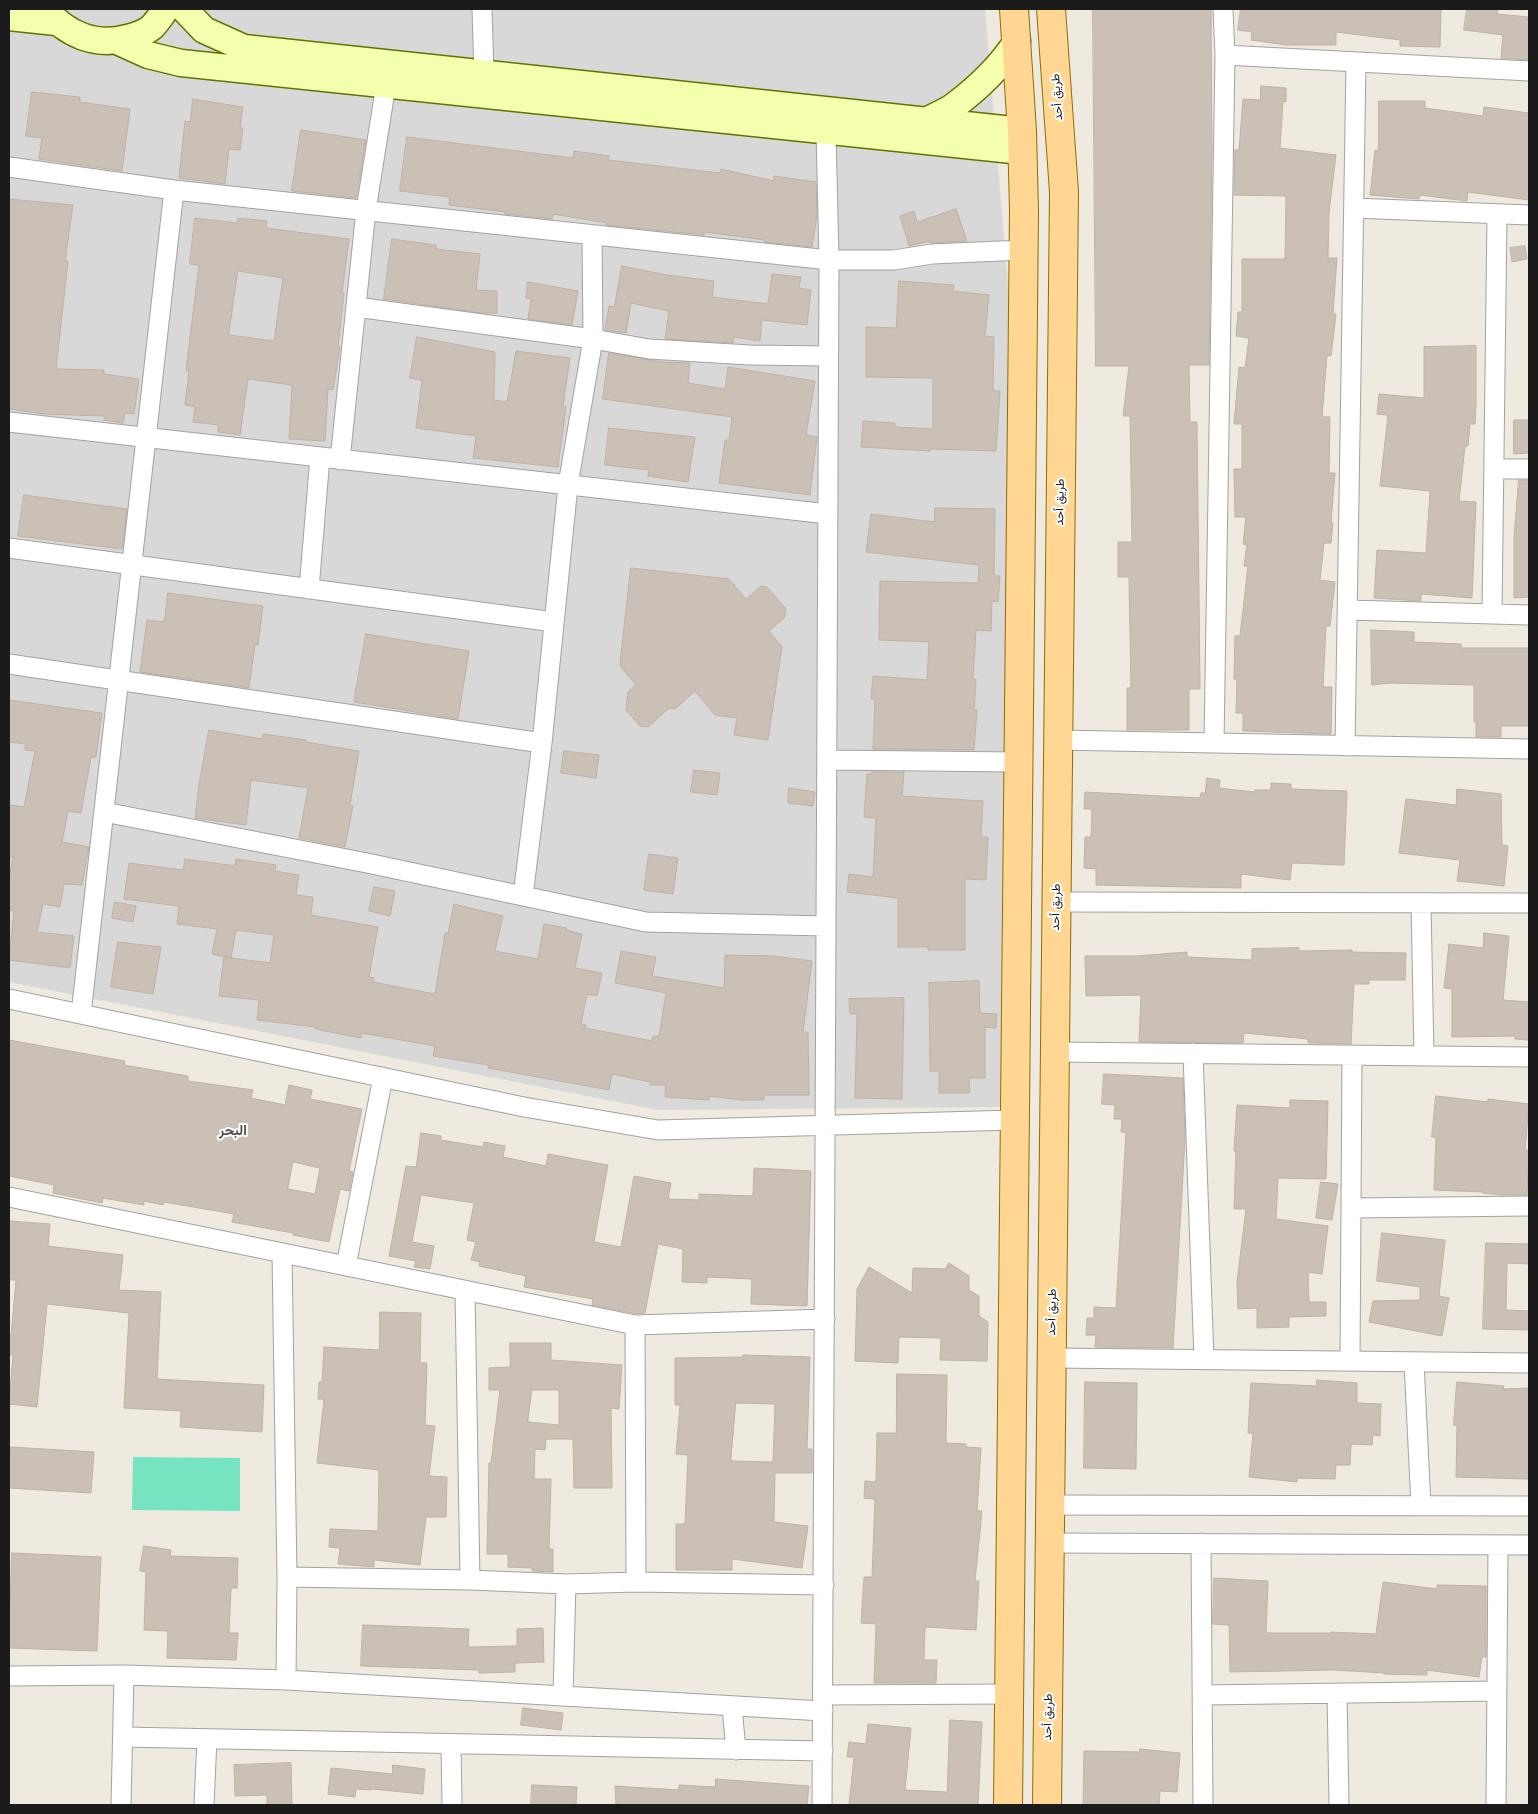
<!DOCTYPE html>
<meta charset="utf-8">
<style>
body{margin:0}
#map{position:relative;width:1538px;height:1814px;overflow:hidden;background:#eeeadf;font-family:"Work Sans",sans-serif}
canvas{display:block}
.frame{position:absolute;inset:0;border:10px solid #1b1b1b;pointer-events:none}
</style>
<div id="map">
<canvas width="1538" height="1814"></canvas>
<div class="frame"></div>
</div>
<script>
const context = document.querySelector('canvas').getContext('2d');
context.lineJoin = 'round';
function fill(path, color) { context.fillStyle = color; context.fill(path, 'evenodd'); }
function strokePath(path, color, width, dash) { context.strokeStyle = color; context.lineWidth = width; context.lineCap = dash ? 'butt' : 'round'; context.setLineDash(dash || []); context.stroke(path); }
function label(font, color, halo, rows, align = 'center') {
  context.font = font + ' "Work Sans",Vazirmatn,sans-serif'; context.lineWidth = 4; context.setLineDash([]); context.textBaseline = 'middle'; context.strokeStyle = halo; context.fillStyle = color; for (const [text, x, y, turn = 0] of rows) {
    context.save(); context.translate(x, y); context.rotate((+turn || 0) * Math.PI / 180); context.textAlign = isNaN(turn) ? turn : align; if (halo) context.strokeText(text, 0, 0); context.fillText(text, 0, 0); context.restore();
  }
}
const residential = new Path2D(`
 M 9,9 L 985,9 L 1010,310 L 1006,1107 L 658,1110 L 9,982 Z`);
const pitch = new Path2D(`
 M 133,1457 L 240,1458 L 240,1511 L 132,1510 Z`);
const building = new Path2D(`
 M 1093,9 L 1211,9 L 1212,150 L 1209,365 L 1189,365 L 1190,422 L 1197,422 L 1200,689 L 1189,689 L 1189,730 L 1127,730 L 1127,688 L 1131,688 L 1129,577 L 1118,577 L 1118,542 L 1132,542 L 1130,416 L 1123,416 L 1129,366 L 1096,366 Z
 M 1241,9 L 1441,9 L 1440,47 L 1400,46 L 1400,40 L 1336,32 L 1336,45 L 1286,45 L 1251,40 L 1252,32 L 1238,30 Z
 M 1467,9 L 1498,9 L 1497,14 L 1529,17 L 1529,60 L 1501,58 L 1503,35 L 1464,30 Z
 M 1261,86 L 1286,88 L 1286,102 L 1283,101 L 1280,148 L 1336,155 L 1329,212 L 1328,258 L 1337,258 L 1333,314 L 1336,314 L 1331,356 L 1327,355 L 1322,417 L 1330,417 L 1329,473 L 1335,473 L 1331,523 L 1333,523 L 1331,543 L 1324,543 L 1320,580 L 1335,582 L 1330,626 L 1326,626 L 1323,687 L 1332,687 L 1331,734 L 1243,731 L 1243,713 L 1236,713 L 1237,679 L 1234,679 L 1235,636 L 1240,636 L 1248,566 L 1244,566 L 1247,545 L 1243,544 L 1246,517 L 1235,517 L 1234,469 L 1242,469 L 1242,424 L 1234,424 L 1239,367 L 1245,368 L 1249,338 L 1236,336 L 1238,312 L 1242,312 L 1242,259 L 1285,259 L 1286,196 L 1234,195 L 1235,150 L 1239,150 L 1243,99 L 1260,100 Z
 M 32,92 L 80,97 L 80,102 L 130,109 L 122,171 L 39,159 L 42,138 L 26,136 Z
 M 193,99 L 243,107 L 240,128 L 243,128 L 240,150 L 229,149 L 225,184 L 179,178 L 185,121 L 190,122 Z
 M 1379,101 L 1425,101 L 1425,108 L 1483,116 L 1484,107 L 1529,113 L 1529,200 L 1468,192 L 1467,201 L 1420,195 L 1419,199 L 1370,195 L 1375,150 L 1378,151 Z
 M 301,130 L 366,140 L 356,198 L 292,191 Z
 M 407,137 L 573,158 L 574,151 L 609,156 L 608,160 L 720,173 L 721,169 L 774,181 L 774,176 L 816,182 L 817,216 L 812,247 L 764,242 L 765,240 L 704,232 L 704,235 L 606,225 L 607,223 L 553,214 L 552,219 L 505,214 L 505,212 L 449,205 L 450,197 L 400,191 Z
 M 9,199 L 73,205 L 65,261 L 68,261 L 56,369 L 104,370 L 104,374 L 139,379 L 134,414 L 125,413 L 123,423 L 104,420 L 105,416 L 44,414 L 9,409 Z
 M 956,209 L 967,241 L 930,243 L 930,241 L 909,246 L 900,216 L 914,211 L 917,222 Z
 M 195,218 L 237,223 L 238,218 L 267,221 L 266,228 L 349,239 L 342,293 L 344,293 L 338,347 L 340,347 L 333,390 L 328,389 L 325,441 L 289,439 L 292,385 L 248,379 L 240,435 L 218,432 L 218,425 L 193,422 L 195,407 L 185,405 L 189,371 L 186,370 L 199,265 L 190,264 ZM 238,271 L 283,278 L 274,341 L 229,335 Z
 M 392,239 L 436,245 L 436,249 L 480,254 L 476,290 L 497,291 L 497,313 L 482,313 L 384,299 Z
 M 1525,246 L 1527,259 L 1512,262 L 1510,248 Z
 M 622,266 L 667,275 L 714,281 L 712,297 L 768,304 L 772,274 L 801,277 L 799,288 L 811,290 L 807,325 L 762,320 L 760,341 L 734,337 L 733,343 L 665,339 L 669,311 L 631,303 L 626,333 L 605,330 L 609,306 L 614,307 Z
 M 899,281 L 954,285 L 953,291 L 989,295 L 985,336 L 994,337 L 993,391 L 1000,391 L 996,451 L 930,449 L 930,451 L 861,447 L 863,421 L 895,423 L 895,427 L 933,429 L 933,378 L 866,377 L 866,327 L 896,328 Z
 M 528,282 L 578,291 L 572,325 L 528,319 L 531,299 L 526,298 Z
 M 417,337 L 495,352 L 494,400 L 507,402 L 516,351 L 570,358 L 563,406 L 566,407 L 558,467 L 473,458 L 476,436 L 416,428 L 422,380 L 410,378 Z
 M 1476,346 L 1476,403 L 1475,424 L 1470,424 L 1468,446 L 1465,446 L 1459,501 L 1476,502 L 1472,598 L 1421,594 L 1421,601 L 1374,598 L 1377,550 L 1426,553 L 1430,491 L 1380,486 L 1388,415 L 1377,414 L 1379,394 L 1424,398 L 1424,347 Z
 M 609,353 L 662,362 L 690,363 L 688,383 L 725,389 L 728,367 L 815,381 L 806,435 L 817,437 L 810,495 L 719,483 L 725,440 L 729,440 L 732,417 L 603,399 Z
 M 1514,420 L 1529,420 L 1529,453 L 1514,454 Z
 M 609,428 L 695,437 L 688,482 L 648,476 L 649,470 L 605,465 Z
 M 1519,480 L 1529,480 L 1529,597 L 1514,598 L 1514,537 Z
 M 24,495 L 127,509 L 122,549 L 18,536 Z
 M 935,508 L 995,509 L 994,576 L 1000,576 L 998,602 L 992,601 L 991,631 L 976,630 L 973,679 L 976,679 L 974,710 L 977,710 L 974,750 L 873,749 L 875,699 L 871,699 L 873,676 L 927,680 L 929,642 L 879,640 L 880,581 L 978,583 L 979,565 L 866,552 L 871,514 L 934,522 Z
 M 631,568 L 729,579 L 746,599 L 761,586 L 767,587 L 786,609 L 784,618 L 769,631 L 782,647 L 768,740 L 734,735 L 737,718 L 715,715 L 695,691 L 675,709 L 669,708 L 648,727 L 640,726 L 626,710 L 628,692 L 636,685 L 620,666 Z
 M 168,593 L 263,606 L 258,645 L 255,644 L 249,688 L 140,672 L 147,620 L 164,622 Z
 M 1371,630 L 1414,632 L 1414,642 L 1461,644 L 1461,648 L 1529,648 L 1529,726 L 1501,726 L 1501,737 L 1476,737 L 1476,722 L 1474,722 L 1474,685 L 1390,683 L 1372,685 Z
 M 366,634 L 469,651 L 458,719 L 354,702 Z
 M 9,700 L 102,713 L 96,757 L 91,757 L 81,813 L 68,811 L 62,842 L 89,847 L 82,885 L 64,884 L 60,907 L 43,904 L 37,932 L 74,936 L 70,968 L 9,960 L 14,911 L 9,910 L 9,880 L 13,857 L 9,857 L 9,817 L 10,805 L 24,807 L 35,751 L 25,750 L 25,744 L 9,742 Z
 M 209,730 L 262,739 L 263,734 L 306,740 L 306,742 L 359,751 L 350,805 L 353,806 L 345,847 L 299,838 L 308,788 L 251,780 L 246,825 L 195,818 L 199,785 Z
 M 564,751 L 599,755 L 596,778 L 561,773 Z
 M 694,770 L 720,773 L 717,795 L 691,792 Z
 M 872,772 L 904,772 L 902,796 L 983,801 L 981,837 L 988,837 L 986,880 L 965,879 L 965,950 L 928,950 L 928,947 L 898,947 L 898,898 L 847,892 L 849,874 L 873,877 L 876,818 L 864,817 L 867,774 L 872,774 Z
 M 1207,778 L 1220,780 L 1219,788 L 1254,792 L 1255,790 L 1271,790 L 1271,783 L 1291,784 L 1291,789 L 1347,791 L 1344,865 L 1292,863 L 1290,880 L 1241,874 L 1241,888 L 1096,885 L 1096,869 L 1084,868 L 1085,837 L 1091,837 L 1092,809 L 1084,809 L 1085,792 L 1200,798 L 1201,793 L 1205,793 Z
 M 789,788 L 815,792 L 813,806 L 788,803 Z
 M 1457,789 L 1501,794 L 1502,845 L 1508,846 L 1504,886 L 1457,881 L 1460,860 L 1399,853 L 1406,799 L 1456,805 Z
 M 649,854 L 678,858 L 673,894 L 644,890 Z
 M 185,859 L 235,866 L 236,859 L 276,865 L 275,871 L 299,875 L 296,895 L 313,897 L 311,915 L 378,927 L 369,977 L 374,978 L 373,982 L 435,994 L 445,933 L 448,933 L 454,904 L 503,916 L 495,951 L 538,959 L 544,924 L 567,928 L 566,930 L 582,934 L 575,968 L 602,973 L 597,996 L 587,994 L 581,1024 L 586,1025 L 585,1028 L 652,1041 L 653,1036 L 659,1036 L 666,993 L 615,983 L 621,951 L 656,957 L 652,976 L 724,988 L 725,955 L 774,956 L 812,961 L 803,1032 L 808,1032 L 809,1095 L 764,1095 L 764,1100 L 741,1100 L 709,1096 L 709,1100 L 665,1097 L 666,1085 L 650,1085 L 650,1082 L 612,1074 L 609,1090 L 488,1068 L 488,1065 L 433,1056 L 435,1046 L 362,1033 L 361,1038 L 315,1029 L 315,1027 L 257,1020 L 259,1000 L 219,996 L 224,957 L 270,963 L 274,935 L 236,930 L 231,958 L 212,954 L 217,929 L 177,924 L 179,906 L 124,899 L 129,863 L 183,870 Z
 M 374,887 L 395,891 L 390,916 L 369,911 Z
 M 115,902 L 136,906 L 133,922 L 112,918 Z
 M 1484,933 L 1509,936 L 1503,1000 L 1529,1002 L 1529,1040 L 1515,1039 L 1515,1036 L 1452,1037 L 1452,989 L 1444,988 L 1449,944 L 1483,948 Z
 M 118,942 L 161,947 L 153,994 L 111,987 Z
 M 1299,948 L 1299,951 L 1352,950 L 1352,952 L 1406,953 L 1405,980 L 1369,980 L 1369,984 L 1354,984 L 1351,1044 L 1308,1043 L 1308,1039 L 1244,1033 L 1243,1043 L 1139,1042 L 1141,995 L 1086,996 L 1085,956 L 1136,956 L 1187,952 L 1187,957 L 1252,960 L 1252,949 Z
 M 979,981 L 980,1013 L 997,1014 L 996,1028 L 985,1027 L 985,1078 L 969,1078 L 970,1093 L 939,1093 L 939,1071 L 930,1071 L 929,983 Z
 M 904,998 L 902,1099 L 855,1098 L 857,1014 L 850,1014 L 849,999 Z
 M 9,1040 L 125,1061 L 124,1065 L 188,1076 L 188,1081 L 253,1090 L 251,1098 L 285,1105 L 289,1085 L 312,1090 L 310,1099 L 362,1109 L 349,1171 L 353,1172 L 349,1191 L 340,1189 L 329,1242 L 293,1235 L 293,1233 L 232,1222 L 234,1214 L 164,1202 L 163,1205 L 144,1201 L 144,1205 L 103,1198 L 102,1203 L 53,1193 L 54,1185 L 9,1176 ZM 293,1162 L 320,1168 L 315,1194 L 288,1189 Z
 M 1104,1074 L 1183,1078 L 1185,1139 L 1173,1348 L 1095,1347 L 1096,1335 L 1086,1335 L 1087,1318 L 1094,1318 L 1094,1307 L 1116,1308 L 1126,1132 L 1121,1132 L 1122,1119 L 1114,1119 L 1115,1105 L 1102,1104 Z
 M 1436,1096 L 1488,1102 L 1488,1099 L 1529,1104 L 1525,1150 L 1529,1151 L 1527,1195 L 1502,1195 L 1483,1193 L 1484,1192 L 1434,1190 L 1436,1137 L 1432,1137 Z
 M 1290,1100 L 1328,1101 L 1326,1179 L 1278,1178 L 1276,1219 L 1328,1226 L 1322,1274 L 1308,1272 L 1309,1302 L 1326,1302 L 1326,1316 L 1289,1317 L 1289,1327 L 1257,1328 L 1257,1308 L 1238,1309 L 1237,1282 L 1246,1209 L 1234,1209 L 1236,1151 L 1234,1151 L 1237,1105 L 1290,1108 Z
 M 421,1133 L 441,1136 L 441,1140 L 483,1147 L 484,1142 L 505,1146 L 503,1157 L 546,1166 L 548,1154 L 608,1165 L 594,1242 L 621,1247 L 634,1176 L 671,1183 L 668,1199 L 699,1200 L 699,1194 L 753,1196 L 754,1168 L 811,1171 L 807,1306 L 751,1304 L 752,1279 L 707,1277 L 707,1283 L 682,1282 L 683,1249 L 658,1244 L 645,1313 L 638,1314 L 592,1305 L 593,1299 L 524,1287 L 526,1276 L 479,1266 L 480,1262 L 471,1260 L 476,1242 L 467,1240 L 474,1203 L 421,1195 L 412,1242 L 434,1246 L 430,1269 L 414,1267 L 416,1261 L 389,1256 L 406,1166 L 416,1167 Z
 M 1321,1182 L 1338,1184 L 1332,1220 L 1316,1218 Z
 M 9,1221 L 50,1224 L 48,1246 L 123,1255 L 119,1290 L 161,1292 L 157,1379 L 264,1385 L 262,1432 L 180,1427 L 181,1411 L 124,1408 L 129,1313 L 47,1304 L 37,1407 L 9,1404 L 13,1355 L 9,1355 L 9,1336 L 11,1336 L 16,1280 L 9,1280 Z
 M 1382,1233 L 1445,1240 L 1439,1296 L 1449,1298 L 1442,1336 L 1369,1322 L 1373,1301 L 1420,1300 L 1420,1287 L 1377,1281 Z
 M 1486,1243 L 1529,1244 L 1529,1264 L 1507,1263 L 1506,1310 L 1529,1311 L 1529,1330 L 1483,1329 Z
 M 949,1263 L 969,1276 L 969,1290 L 979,1296 L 979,1316 L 988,1322 L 987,1361 L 940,1360 L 941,1338 L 899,1337 L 898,1363 L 855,1361 L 857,1289 L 869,1267 L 912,1293 L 913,1268 L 945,1269 Z
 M 380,1312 L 421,1313 L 420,1363 L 427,1363 L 425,1425 L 435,1426 L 429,1476 L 447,1477 L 446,1517 L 426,1517 L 420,1565 L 374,1560 L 374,1567 L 338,1564 L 340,1548 L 329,1547 L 330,1529 L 378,1531 L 379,1470 L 317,1463 L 324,1399 L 318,1399 L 319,1382 L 322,1382 L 324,1347 L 379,1350 Z
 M 510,1343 L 551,1343 L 551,1360 L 622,1365 L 619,1409 L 611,1408 L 612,1488 L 574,1488 L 573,1439 L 546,1439 L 545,1450 L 535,1449 L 534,1479 L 551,1479 L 549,1549 L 553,1549 L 553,1572 L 532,1571 L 532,1568 L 508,1567 L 508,1554 L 487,1554 L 489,1463 L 491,1463 L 500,1390 L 489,1390 L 489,1368 L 510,1367 ZM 532,1390 L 559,1390 L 559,1425 L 528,1422 Z
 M 743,1355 L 810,1357 L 807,1449 L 812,1449 L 812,1473 L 775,1473 L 774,1522 L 808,1526 L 802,1568 L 732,1559 L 732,1570 L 676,1570 L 676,1524 L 685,1524 L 688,1455 L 676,1454 L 680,1405 L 675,1405 L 675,1358 L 743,1357 ZM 736,1403 L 775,1404 L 773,1462 L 731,1461 Z
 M 897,1374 L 947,1375 L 946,1443 L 966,1444 L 966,1447 L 981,1448 L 977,1511 L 982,1511 L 975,1581 L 979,1581 L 976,1630 L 925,1627 L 924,1660 L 937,1660 L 936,1683 L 874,1683 L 876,1624 L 861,1623 L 864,1577 L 872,1577 L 875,1499 L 864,1498 L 865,1481 L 876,1482 L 877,1433 L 896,1433 Z
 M 1317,1380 L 1357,1383 L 1357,1403 L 1381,1404 L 1380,1436 L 1373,1435 L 1372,1445 L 1351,1444 L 1350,1465 L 1336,1465 L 1335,1479 L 1297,1478 L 1297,1482 L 1249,1477 L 1253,1433 L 1248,1433 L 1251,1383 L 1316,1386 Z
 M 1085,1382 L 1137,1383 L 1136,1469 L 1084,1468 Z
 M 1457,1382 L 1504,1386 L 1503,1389 L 1529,1388 L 1529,1479 L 1456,1477 L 1457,1426 L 1454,1425 Z
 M 11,1447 L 94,1452 L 91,1493 L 9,1488 Z
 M 144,1546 L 171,1550 L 170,1556 L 238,1558 L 237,1588 L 231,1588 L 229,1633 L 238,1633 L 236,1660 L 167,1658 L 168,1631 L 144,1630 L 146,1572 L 140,1571 Z
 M 12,1553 L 101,1557 L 97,1651 L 9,1648 L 9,1601 L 10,1601 Z
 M 1214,1578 L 1268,1581 L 1266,1633 L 1331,1633 L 1331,1632 L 1376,1634 L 1383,1582 L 1437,1589 L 1437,1585 L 1486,1586 L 1486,1657 L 1482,1657 L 1479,1677 L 1427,1670 L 1427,1675 L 1384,1674 L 1384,1673 L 1334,1670 L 1230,1672 L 1229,1625 L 1213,1624 Z
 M 363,1625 L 469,1629 L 468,1647 L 517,1646 L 517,1629 L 543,1628 L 544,1662 L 515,1663 L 515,1672 L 479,1673 L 479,1670 L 361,1666 Z
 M 523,1708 L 563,1713 L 561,1730 L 521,1725 Z
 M 950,1720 L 982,1722 L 978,1805 L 849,1805 L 854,1757 L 847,1757 L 849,1742 L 866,1744 L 868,1724 L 911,1728 L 905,1790 L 947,1792 Z
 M 1140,1749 L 1180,1753 L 1177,1792 L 1160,1791 L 1159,1805 L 1083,1805 L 1084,1751 L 1139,1752 Z
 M 291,1763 L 292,1805 L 267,1805 L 267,1795 L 235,1796 L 234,1765 Z
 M 393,1765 L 425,1769 L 423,1794 L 372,1789 L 371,1790 L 356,1789 L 355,1797 L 328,1794 L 331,1768 L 392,1774 Z
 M 716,1779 L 809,1786 L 807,1805 L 616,1805 L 615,1786 L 679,1790 L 679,1785 L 715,1787 Z
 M 532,1785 L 577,1787 L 576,1805 L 531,1805 Z`);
const street = new Path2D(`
 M 482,9 L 484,74
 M 1225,55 L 1529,71
 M 9,167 L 174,190 L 829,260 L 894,260 L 932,254 L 1023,250
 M 1354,208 L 1529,215
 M 356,307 L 593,339 L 649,349 L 750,355 L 828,356
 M 9,422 L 828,514
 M 340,460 L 366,210 L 386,85
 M 1494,469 L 1529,469
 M 9,548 L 554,622
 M 309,589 L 320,457
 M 1348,610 L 1529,615
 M 1492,614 L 1497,214
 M 9,664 L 542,743
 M 1058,740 L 1529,749
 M 1214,743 L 1225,55 L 1223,9
 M 1345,746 L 1356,62
 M 827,760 L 1018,762
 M 104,812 L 367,863 L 646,922 L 826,926
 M 523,896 L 542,743 L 568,485 L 593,339 L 592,235
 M 1056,902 L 1529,903
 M 1421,903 L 1424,1056
 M 9,999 L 524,1107 L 658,1130 L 1014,1120
 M 81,1014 L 174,190
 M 1055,1052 L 1529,1057
 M 1193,1053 L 1204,1360
 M 9,1197 L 635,1325 L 825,1319
 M 1351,1208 L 1529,1206
 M 282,1253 L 287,1577 L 286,1680
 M 346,1266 L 383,1077
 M 465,1291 L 470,1580
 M 635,1325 L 636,1582
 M 1052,1358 L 1529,1363
 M 1350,1361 L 1352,1055
 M 1414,1362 L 1421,1506
 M 1050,1505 L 1529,1506
 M 1050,1543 L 1529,1545
 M 1201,1543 L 1203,1805
 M 287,1577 L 470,1580 L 566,1584 L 636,1582 L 824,1585
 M 9,1676 L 124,1675 L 286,1680 L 823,1711
 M 1337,1693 L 1339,1805
 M 563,1695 L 566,1584
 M 823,1695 L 1009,1694
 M 1203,1695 L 1497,1691
 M 732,1707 L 736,1750
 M 123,1737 L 823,1751
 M 451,1744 L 452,1805
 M 121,1805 L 124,1675
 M 204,1805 L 207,1739
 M 822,1805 L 829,260 L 826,132
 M 1496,1805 L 1498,1545`);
const secondary = new Path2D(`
 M 45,9 C 66,34 95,47 127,38 C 135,36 145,33 152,27 C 157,22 162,14 166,9
 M 184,9 L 204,30 L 244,48 L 1022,131
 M 9,17 L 56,22
 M 117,41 L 148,55 L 181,63 L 1022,151
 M 926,121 C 935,116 946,112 954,106 C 978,88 1001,66 1017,41`);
const primary = new Path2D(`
 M 1008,1805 L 1024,211 L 1022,131 L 1014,9
 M 1047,1805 L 1064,192 L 1051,9`);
const streetNames = [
 ["طريق أحد",1057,97,-94],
 ["طريق أحد",1060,502,-89],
 ["طريق أحد",1056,907,-89],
 ["طريق أحد",1052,1312,-89],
 ["طريق أحد",1048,1717,-89]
];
const neighbourhoodNames = [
 ["البحر",233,1131]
];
fill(residential, '#d9d8d8');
fill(pitch, '#76e4c0');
fill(building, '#cac0b6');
strokePath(building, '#c0b1a1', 1);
strokePath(street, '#a2a2a2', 21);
strokePath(secondary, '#617400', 29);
strokePath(primary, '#926b00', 30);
strokePath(street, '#fff', 19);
strokePath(secondary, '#f5fead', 26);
strokePath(primary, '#ffd793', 28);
label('12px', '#1b1b1b', '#fff', streetNames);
label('bold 14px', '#4e4e4e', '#fff', neighbourhoodNames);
</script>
